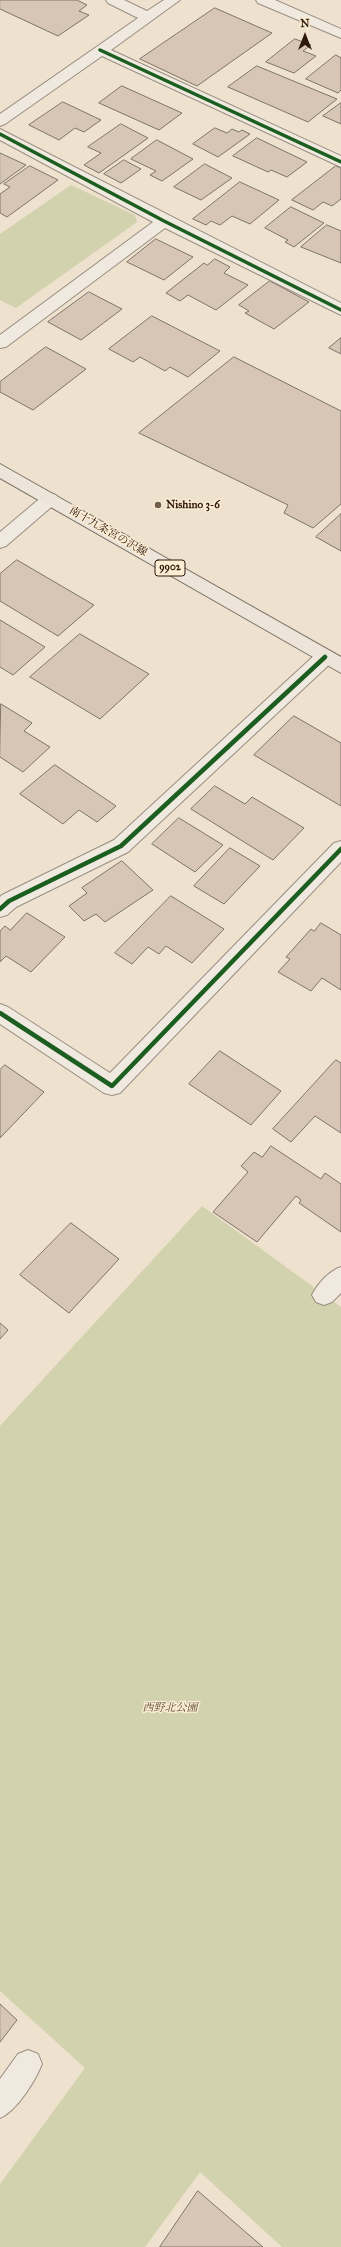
<!DOCTYPE html>
<meta charset="utf-8">
<style>
body{margin:0}
#map{position:relative;width:341px;height:2247px;overflow:hidden;background:#eee1cd;font-family:"IM FELL Great Primer",serif}
canvas{display:block}
.north{position:absolute;left:285px;top:16px;width:40px;height:40px;-webkit-text-stroke:3px #fdedd5;paint-order:stroke;rotate:0deg;font-size:11px;font-weight:700;line-height:16px;text-align:center;color:#2d1809}
.north::after{content:'';display:block;margin:auto;width:14px;height:18px;background:#2d1809;clip-path:polygon(50% 0,100% 100%,50% 72%,0 100%)}
</style>
<div id="map">
<canvas width="341" height="2247"></canvas>
<div class="north">N</div>
</div>
<script>
const context = document.querySelector('canvas').getContext('2d');
context.lineJoin = 'round';
function fill(path, color) { context.fillStyle = color; context.fill(path, 'evenodd'); }
function strokePath(path, color, width, dash) { context.strokeStyle = color; context.lineWidth = width; context.lineCap = dash ? 'butt' : 'round'; context.setLineDash(dash || []); context.stroke(path); }
function label(font, color, halo, rows, align = 'center') {
  context.font = font + ' "IM FELL Great Primer","Noto Serif JP",serif'; context.lineWidth = 3; context.setLineDash([]); context.textBaseline = 'middle'; context.strokeStyle = halo; context.fillStyle = color; for (const [text, x, y, turn = 0] of rows) {
    context.save(); context.translate(x, y); context.rotate((+turn || 0) * Math.PI / 180); context.textAlign = isNaN(turn) ? turn : align; if (halo) context.strokeText(text, 0, 0); context.fillText(text, 0, 0); context.restore();
  }
}
const green = new Path2D(`
 M 71,185 L 135,215 L 137,222 L 16,308 L 0,300 L 0,234 Z
 M 202,1206 L 341,1307 L 341,2247 L 282,2247 L 200,2172 L 145,2247 L 0,2247 L 0,2184 L 85,2068 L 0,1991 L 0,1426 Z`);
const building = new Path2D(`
 M 0,0 L 77,0 L 87,5 L 79,11 L 89,15 L 58,36 L 0,9 Z
 M 215,8 L 272,33 L 197,86 L 140,59 Z
 M 295,39 L 311,45 L 303,51 L 316,56 L 294,73 L 266,62 Z
 M 336,55 L 341,58 L 341,90 L 338,93 L 306,79 Z
 M 257,66 L 337,99 L 308,122 L 228,87 Z
 M 122,86 L 182,113 L 159,130 L 99,103 Z
 M 63,102 L 101,120 L 84,132 L 75,128 L 59,140 L 29,125 Z
 M 341,103 L 341,124 L 323,116 Z
 M 121,124 L 148,138 L 99,173 L 84,165 L 101,153 L 88,147 Z
 M 215,128 L 227,133 L 232,129 L 239,132 L 242,130 L 250,134 L 218,157 L 193,144 Z
 M 257,138 L 307,162 L 287,177 L 271,170 L 268,172 L 233,156 Z
 M 157,140 L 193,159 L 162,181 L 150,175 L 156,171 L 131,159 Z
 M 0,153 L 26,165 L 0,184 Z
 M 124,160 L 141,169 L 121,183 L 104,174 Z
 M 205,164 L 232,178 L 201,200 L 174,187 Z
 M 30,166 L 58,180 L 7,217 L 0,213 L 0,194 L 10,187 L 4,184 Z
 M 336,166 L 341,168 L 341,199 L 332,206 L 323,202 L 313,210 L 292,200 Z
 M 240,182 L 279,200 L 250,224 L 232,216 L 220,225 L 211,221 L 206,225 L 193,219 Z
 M 291,207 L 324,223 L 294,247 L 285,242 L 288,240 L 265,228 Z
 M 327,225 L 341,231 L 341,263 L 301,247 Z
 M 156,239 L 193,257 L 164,280 L 127,262 Z
 M 215,259 L 230,267 L 224,273 L 248,285 L 216,310 L 188,295 L 180,301 L 166,293 L 204,263 L 207,265 Z
 M 270,281 L 309,302 L 274,329 L 245,313 L 249,311 L 239,305 Z
 M 89,292 L 122,309 L 81,340 L 48,322 Z
 M 152,316 L 220,351 L 188,377 L 170,367 L 165,371 L 140,357 L 133,362 L 109,349 Z
 M 341,338 L 341,354 L 329,348 Z
 M 46,347 L 86,369 L 33,410 L 0,392 L 0,382 Z
 M 234,357 L 341,411 L 341,504 L 313,528 L 284,513 L 288,505 L 139,433 Z
 M 341,514 L 341,551 L 316,537 Z
 M 17,560 L 94,605 L 58,636 L 0,601 L 0,574 Z
 M 0,620 L 45,647 L 13,675 L 0,667 Z
 M 80,634 L 149,674 L 100,719 L 30,677 Z
 M 1,704 L 32,723 L 24,731 L 50,747 L 23,772 L 0,757 Z
 M 294,716 L 341,743 L 341,806 L 254,755 Z
 M 55,765 L 116,806 L 97,822 L 79,810 L 63,824 L 20,794 Z
 M 215,786 L 245,804 L 252,797 L 304,828 L 273,860 L 191,809 Z
 M 179,818 L 223,845 L 195,872 L 152,844 Z
 M 230,848 L 260,866 L 224,904 L 194,886 Z
 M 122,861 L 153,890 L 105,922 L 96,914 L 84,921 L 69,906 L 87,893 L 82,888 Z
 M 171,896 L 224,929 L 192,963 L 166,946 L 159,954 L 148,947 L 132,964 L 115,953 Z
 M 27,913 L 65,937 L 31,972 L 6,956 L 0,962 L 0,931 L 5,926 L 10,930 Z
 M 321,923 L 341,935 L 341,990 L 322,978 L 311,991 L 278,972 L 290,959 L 286,957 L 311,929 L 314,931 Z
 M 220,1051 L 281,1091 L 251,1125 L 189,1084 Z
 M 336,1060 L 341,1063 L 341,1133 L 315,1116 L 291,1142 L 273,1129 Z
 M 5,1065 L 44,1092 L 0,1138 L 0,1070 Z
 M 271,1146 L 321,1179 L 325,1173 L 341,1184 L 341,1232 L 299,1203 L 301,1200 L 296,1196 L 257,1242 L 213,1212 L 248,1172 L 241,1166 L 254,1152 L 262,1157 Z
 M 71,1223 L 119,1259 L 69,1313 L 20,1275 Z
 M 0,1323 L 8,1330 L 0,1339 Z
 M 0,2004 L 17,2020 L 0,2042 Z
 M 198,2191 L 263,2247 L 160,2247 Z`);
const minor = new Path2D(`
 M 106,0 L 124,0 L 147,11 L 164,0 L 180,0 L 111,50 L 341,156 L 341,167 L 102,56 L 5,124 L 0,126 L 0,114 L 138,18 L 108,3 Z
 M 256,0 L 275,0 L 341,29 L 341,38 L 258,3 Z
 M 0,129 L 341,303 L 341,315 L 165,228 L 6,347 L 0,348 L 0,335 L 153,222 L 0,140 Z
 M 50,493 L 56,495 L 59,499 L 56,503 L 6,546 L 0,548 L 0,532 L 44,495 Z
 M 325,650 L 332,652 L 334,657 L 332,662 L 128,852 L 16,907 L 7,915 L 0,917 L 0,897 L 2,895 L 114,840 L 318,652 Z
 M 341,841 L 341,862 L 120,1093 L 112,1095 L 104,1093 L 0,1024 L 0,1004 L 8,1007 L 110,1073 L 334,843 Z
 M 341,1267 L 341,1293 L 332,1302 L 324,1305 L 316,1302 L 312,1295 C 318,1283 329,1271 341,1267 Z
 M 28,2050 L 38,2054 L 42,2064 C 35,2081 17,2111 0,2118 L 0,2079 L 18,2054 Z`);
const primary = new Path2D(`
 M 0,464 L 341,657 L 341,673 L 0,478 Z`);
const cyclewayFar1 = new Path2D(`
 M 100,50 L 341,162
 M 0,134 L 164,221 L 341,310`);
const cycleway = new Path2D(`
 M 0,909 L 9,901 L 121,846 L 325,657
 M 0,1013 L 112,1086 L 341,849`);
const markers = [
 [158,505,4,"#715e4e"]
];
const shields = [
 [170,568,30]
];
const shieldNames = [
 ["9902",170,568]
];
const poiNames = [
 ["Nishino 3-6",166,505]
];
const streetNames = [
 ["南十九条宮の沢線",108,532,30]
];
const parkNames = [
 ["西野北公園",170,1708]
];
fill(green, '#d2d2ae');
fill(building, '#d7c6b6');
strokePath(building, '#7d7468', 1);
strokePath(minor, '#998e82', 2);
strokePath(primary, '#7d7468', 2);
fill(minor, '#f0e9df');
fill(primary, '#ede5da');
strokePath(cyclewayFar1, '#1b5e20', 3.5);
strokePath(cycleway, '#1b5e20', 4.5);
for (const [x, y, r, color] of markers) { const dot = new Path2D(); dot.arc(x, y, r, 0, 2 * Math.PI); context.fillStyle = color; context.fill(dot); strokePath(dot, '#fdedd5', 1.5); }
for (const [x, y, w] of shields) { const box = new Path2D(); box.roundRect(x - w / 2, y - 8, w, 16, 3); context.fillStyle = '#fdedd5'; context.fill(box); strokePath(box, '#2d1809', 1); }
label('bold 10px', '#2d1809', null, shieldNames);
label('bold 11px', '#2d1809', '#fdedd5', poiNames, 'left');
label('11px', '#2d1809', '#fdedd5', streetNames);
label('italic 11px', '#584c33', '#fdedd5', parkNames);
</script>
